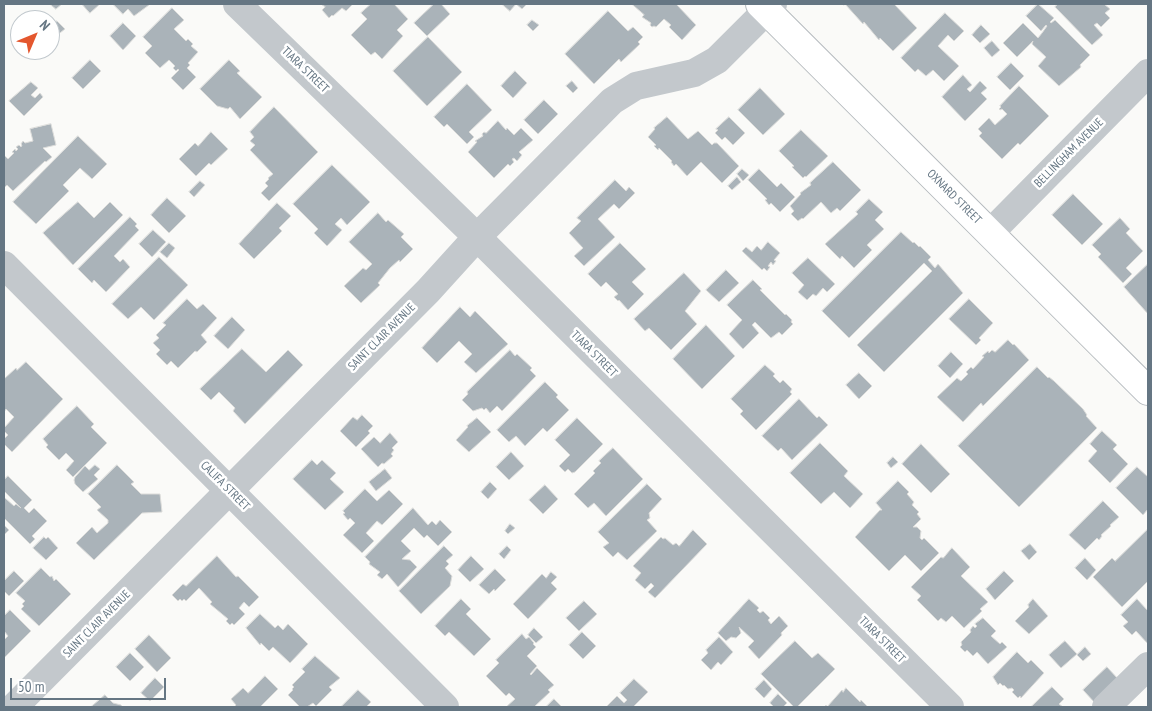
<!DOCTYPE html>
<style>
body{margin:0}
#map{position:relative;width:1152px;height:711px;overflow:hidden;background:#fafaf8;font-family:"PT Sans Narrow",sans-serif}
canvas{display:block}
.frame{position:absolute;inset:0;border:5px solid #657683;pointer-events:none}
.north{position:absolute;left:10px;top:10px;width:50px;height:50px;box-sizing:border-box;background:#fff;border:1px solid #c1c8cd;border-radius:50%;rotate:45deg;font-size:14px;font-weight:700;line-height:20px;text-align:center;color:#657683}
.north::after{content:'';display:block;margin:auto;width:18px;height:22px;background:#e4572e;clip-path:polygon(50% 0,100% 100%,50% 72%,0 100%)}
.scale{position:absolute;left:10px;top:678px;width:156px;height:22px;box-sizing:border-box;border:2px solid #657683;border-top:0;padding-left:6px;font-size:15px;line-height:18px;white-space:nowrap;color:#657683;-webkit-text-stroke:4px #fff;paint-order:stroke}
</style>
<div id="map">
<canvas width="1152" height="711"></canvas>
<div class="frame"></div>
<div class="north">N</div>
<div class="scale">50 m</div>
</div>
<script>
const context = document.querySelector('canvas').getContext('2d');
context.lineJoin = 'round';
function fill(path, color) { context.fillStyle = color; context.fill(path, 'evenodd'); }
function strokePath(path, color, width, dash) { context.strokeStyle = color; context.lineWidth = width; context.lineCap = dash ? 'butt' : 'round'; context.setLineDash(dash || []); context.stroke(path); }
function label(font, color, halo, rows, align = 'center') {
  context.font = font + ' "PT Sans Narrow",sans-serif'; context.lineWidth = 5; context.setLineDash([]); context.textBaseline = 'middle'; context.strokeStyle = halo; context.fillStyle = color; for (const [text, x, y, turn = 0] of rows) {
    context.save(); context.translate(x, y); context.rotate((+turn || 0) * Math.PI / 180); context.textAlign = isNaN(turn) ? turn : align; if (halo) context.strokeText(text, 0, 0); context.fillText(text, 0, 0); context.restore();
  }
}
const building = new Path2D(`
 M 50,4 L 62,4 L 56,9 Z
 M 82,4 L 100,4 L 90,13 Z
 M 113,4 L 148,4 L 149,5 L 134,16 L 128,9 L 123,14 Z
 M 321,4 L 353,4 L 346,11 L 342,8 L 333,16 L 332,15 L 329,18 L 322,10 L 325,7 Z
 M 371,4 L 394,4 L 408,19 L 397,30 L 403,36 L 382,59 L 375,52 L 371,55 L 351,35 L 367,19 L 361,13 Z
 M 434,4 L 441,4 L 450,14 L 427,36 L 414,23 Z
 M 502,4 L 527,4 L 522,9 L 516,4 L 510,11 Z
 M 632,4 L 676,4 L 696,25 L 682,40 L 669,27 L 671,25 L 664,19 L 656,27 L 654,26 L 652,27 L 650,25 L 651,23 L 642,17 L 644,15 Z
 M 843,4 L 894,4 L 917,28 L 893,51 L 880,38 L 879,40 L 864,22 L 863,24 L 845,4 L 844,5 Z
 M 1038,4 L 1054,18 L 1050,22 L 1051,23 L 1055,20 L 1090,55 L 1080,65 L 1081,67 L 1059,86 L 1038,66 L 1046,57 L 1032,44 L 1033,41 L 1017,57 L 1003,43 L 1023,23 L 1038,38 L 1042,33 L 1047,26 L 1046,25 L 1041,31 L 1026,16 Z
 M 1058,4 L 1104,4 L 1110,9 L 1105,13 L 1110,18 L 1101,27 L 1097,23 L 1094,25 L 1103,35 L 1092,45 L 1055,7 Z
 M 172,8 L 184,20 L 174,29 L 186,41 L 188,39 L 193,44 L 191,46 L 198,52 L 188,63 L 190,65 L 187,68 L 196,77 L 183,90 L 171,78 L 179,70 L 178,69 L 176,71 L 173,68 L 175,66 L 169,60 L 160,68 L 145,53 L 152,46 L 143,37 Z
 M 608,11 L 628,31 L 633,27 L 643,37 L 638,42 L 640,44 L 621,62 L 619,59 L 594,84 L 565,54 Z
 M 945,13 L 964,31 L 954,41 L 948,35 L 938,46 L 959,66 L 944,81 L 933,70 L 926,76 L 918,69 L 915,72 L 901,58 Z
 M 532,20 L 539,25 L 533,31 L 527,25 Z
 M 57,21 L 65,29 L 56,36 L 50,28 Z
 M 123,23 L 136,36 L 123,50 L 110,36 Z
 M 981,25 L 990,34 L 980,43 L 972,35 Z
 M 428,37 L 462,72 L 427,106 L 393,71 Z
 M 992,41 L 1000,50 L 992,57 L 984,48 Z
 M 90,60 L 101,71 L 83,89 L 72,78 Z
 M 229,60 L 240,71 L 237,73 L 262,97 L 240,119 L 230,107 L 228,109 L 217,106 L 200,89 Z
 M 1011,63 L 1024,76 L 1010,90 L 997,77 Z
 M 515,71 L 527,83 L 513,98 L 501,86 Z
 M 963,75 L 972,85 L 967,89 L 970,92 L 980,81 L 987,88 L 981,93 L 987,99 L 965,121 L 942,97 Z
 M 572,81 L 578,88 L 573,93 L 566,86 Z
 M 31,82 L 38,88 L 31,95 L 35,98 L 40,93 L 43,97 L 24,116 L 9,101 Z
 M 467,84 L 492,110 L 469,132 L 474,137 L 467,144 L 447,124 L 444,127 L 434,117 Z
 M 1019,86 L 1049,116 L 1020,145 L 1018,143 L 1002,159 L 979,136 L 982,133 L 978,129 L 989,118 L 995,125 L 1007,114 L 1002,109 L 1000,110 L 999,109 L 1001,107 L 1000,106 Z
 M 760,88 L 785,114 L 763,135 L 738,110 Z
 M 544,100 L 558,114 L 538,134 L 524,120 Z
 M 274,107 L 318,152 L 269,201 L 261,193 L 268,186 L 265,183 L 269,179 L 268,178 L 273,174 L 250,150 L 255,145 L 250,141 L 254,137 L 250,132 Z
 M 667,117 L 688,139 L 698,131 L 712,145 L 714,143 L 717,143 L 739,166 L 722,183 L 701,162 L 687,176 L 676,164 L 674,166 L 671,162 L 672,161 L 659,148 L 658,150 L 654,146 L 656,145 L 648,137 L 655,129 L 654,128 Z
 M 729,117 L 745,133 L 733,145 L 725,137 L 722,140 L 715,133 L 718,130 L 716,129 Z
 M 498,121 L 506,130 L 507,128 L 514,135 L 521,128 L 533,140 L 519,152 L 522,155 L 517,161 L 514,158 L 512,159 L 514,162 L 510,166 L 508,164 L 494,178 L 468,152 L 477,142 L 475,141 L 483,136 L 482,134 L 484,132 L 486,133 Z
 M 51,124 L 56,145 L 43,148 L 52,157 L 46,162 L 45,161 L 13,191 L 7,185 L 4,188 L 4,155 L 8,159 L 14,153 L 12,152 L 15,149 L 16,151 L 18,149 L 16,147 L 19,145 L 21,147 L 22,145 L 21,144 L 23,141 L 25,143 L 33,141 L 30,129 Z
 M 801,130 L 828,156 L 806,177 L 805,176 L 803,178 L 792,167 L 794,166 L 779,151 Z
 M 211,132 L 228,149 L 211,165 L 209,163 L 196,176 L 179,159 L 195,143 L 198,146 Z
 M 78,136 L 107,164 L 92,179 L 80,168 L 63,185 L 69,191 L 36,224 L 13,202 Z
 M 833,162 L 861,190 L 840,211 L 837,208 L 831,213 L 821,202 L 803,219 L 802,218 L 798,221 L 791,214 L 794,211 L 790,206 L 801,194 L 800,193 L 811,185 L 810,183 Z
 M 332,165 L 370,202 L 347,225 L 341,218 L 335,224 L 342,230 L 327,246 L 314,233 L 318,229 L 293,204 Z
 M 742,169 L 749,175 L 743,181 L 737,174 Z
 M 759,169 L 777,187 L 781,183 L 795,197 L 780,212 L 771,203 L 769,205 L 765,200 L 767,199 L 748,180 Z
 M 737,177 L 741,182 L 732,190 L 728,186 Z
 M 615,180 L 626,191 L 629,187 L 635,193 L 619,209 L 614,204 L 598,219 L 615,237 L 584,266 L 574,256 L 583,248 L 569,233 L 581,221 L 577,218 Z
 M 200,181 L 205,185 L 194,197 L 189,192 Z
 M 1073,194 L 1103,224 L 1082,245 L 1052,215 Z
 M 167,198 L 186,216 L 169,233 L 151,215 Z
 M 869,199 L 883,212 L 875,220 L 884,229 L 867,245 L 872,250 L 854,268 L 842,256 L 840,259 L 825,244 L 858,214 L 856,212 Z
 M 78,202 L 94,218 L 110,202 L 123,215 L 73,265 L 43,233 Z
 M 277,203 L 291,216 L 279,228 L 282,231 L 254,259 L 239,244 Z
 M 378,213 L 386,222 L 388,220 L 404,234 L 401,237 L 413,249 L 400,262 L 399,260 L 390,268 L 378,283 L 380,285 L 361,303 L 344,286 L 363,268 L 366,270 L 372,264 L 349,242 Z
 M 130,217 L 137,224 L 135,226 L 139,230 L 114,256 L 120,262 L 123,259 L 130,267 L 106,292 L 94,280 L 92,283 L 78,269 Z
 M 1120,218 L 1130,229 L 1126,233 L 1143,251 L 1126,268 L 1132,274 L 1123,283 L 1098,257 L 1101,254 L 1092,245 Z
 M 153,230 L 166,242 L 152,257 L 139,244 Z
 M 901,232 L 913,243 L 914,242 L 919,247 L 920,246 L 931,257 L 928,260 L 935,268 L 938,264 L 963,293 L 884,372 L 857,345 L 932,271 L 924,263 L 849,338 L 822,311 Z
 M 768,242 L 780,253 L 774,260 L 776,261 L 773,265 L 771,262 L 768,266 L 770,267 L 767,271 L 764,268 L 762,270 L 742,251 L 746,247 L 752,252 L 757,246 L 761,250 Z
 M 169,243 L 175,248 L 167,258 L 160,252 Z
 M 620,243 L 646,269 L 632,282 L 644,294 L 628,310 L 619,300 L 618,301 L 614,297 L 618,294 L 606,282 L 601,287 L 588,274 Z
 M 159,257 L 188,285 L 154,320 L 141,307 L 128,319 L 112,304 Z
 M 808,258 L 835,284 L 827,292 L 823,288 L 816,296 L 813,294 L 807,300 L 798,292 L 804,285 L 792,273 Z
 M 1148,264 L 1148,314 L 1124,287 Z
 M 726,270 L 739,283 L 719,302 L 706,290 Z
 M 684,273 L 701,291 L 685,311 L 697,324 L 671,350 L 649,328 L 645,331 L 634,319 Z
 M 753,280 L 762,289 L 760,290 L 785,315 L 786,314 L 792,320 L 791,322 L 793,324 L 782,335 L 779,332 L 771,338 L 755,322 L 752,325 L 759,333 L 743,349 L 729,334 L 742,320 L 727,305 Z
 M 187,299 L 197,309 L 203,304 L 217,318 L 201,335 L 207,342 L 197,352 L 195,351 L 178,368 L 171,361 L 167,365 L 156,354 L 160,350 L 153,343 L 159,338 L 156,335 L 166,325 L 163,323 Z
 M 969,299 L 993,323 L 979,338 L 981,340 L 976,345 L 949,319 Z
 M 460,307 L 470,317 L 475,311 L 508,344 L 476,373 L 464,362 L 472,354 L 459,341 L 437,363 L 422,348 Z
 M 232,317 L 245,330 L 228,349 L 214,336 Z
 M 706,325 L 735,356 L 702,389 L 673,359 Z
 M 1008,340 L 1013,345 L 1014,344 L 1029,360 L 983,406 L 981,403 L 963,422 L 937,397 L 957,378 L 961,381 L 968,374 L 966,372 L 971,367 L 973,369 L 984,357 L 982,356 L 988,351 L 989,353 L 992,350 L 995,352 Z
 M 242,349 L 266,372 L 288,350 L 303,365 L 245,424 L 233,411 L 235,408 L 219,392 L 211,400 L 200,389 Z
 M 510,350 L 515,356 L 517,354 L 532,368 L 530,370 L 536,376 L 502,411 L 497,406 L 490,413 L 486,408 L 484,410 L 482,408 L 473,411 L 462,400 L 468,394 L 467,392 Z
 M 951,352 L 963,364 L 950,378 L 938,366 Z
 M 26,362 L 63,399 L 12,452 L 4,444 L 4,439 L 8,435 L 4,431 L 4,428 L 14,417 L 6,409 L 4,412 L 4,379 L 16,368 L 17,370 Z
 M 765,365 L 775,374 L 773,376 L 780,383 L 783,380 L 792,389 L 790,392 L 792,394 L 756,430 L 740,414 L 743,411 L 731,399 Z
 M 1037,367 L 1048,378 L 1049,377 L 1054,381 L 1083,409 L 1087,415 L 1086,416 L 1097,428 L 1019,507 L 958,446 Z
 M 859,373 L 872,386 L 859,399 L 846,385 Z
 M 545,382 L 558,395 L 556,397 L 569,410 L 547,432 L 543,428 L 525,446 L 516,436 L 509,442 L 497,430 Z
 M 799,399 L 817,418 L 819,416 L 828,425 L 792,460 L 781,448 L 778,451 L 762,436 Z
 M 77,406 L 94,424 L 91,427 L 107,443 L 73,477 L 66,470 L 74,461 L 66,453 L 59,460 L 46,447 L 48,445 L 43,439 Z
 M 362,415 L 373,426 L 368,431 L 370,433 L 356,447 L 340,431 L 353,417 L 357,420 Z
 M 477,418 L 491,432 L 469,452 L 456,440 L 468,427 L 467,426 Z
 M 577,418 L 603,444 L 575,472 L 572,473 L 568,469 L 565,472 L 559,466 L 570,455 L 555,440 Z
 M 1102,431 L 1117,445 L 1113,449 L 1128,464 L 1110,483 L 1088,461 L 1097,451 L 1090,444 Z
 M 390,433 L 398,442 L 392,448 L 394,450 L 391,454 L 393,456 L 384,464 L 382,463 L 378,467 L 361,449 L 374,437 L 380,443 Z
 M 820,443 L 848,471 L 844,476 L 863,494 L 850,508 L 834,492 L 821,504 L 790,473 Z
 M 921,444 L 950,474 L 931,493 L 902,464 Z
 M 613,448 L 643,479 L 606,516 L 594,503 L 588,508 L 574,494 L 595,473 L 593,471 L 601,463 L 599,461 Z
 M 511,452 L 524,466 L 509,480 L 496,467 Z
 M 893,457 L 898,462 L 891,468 L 887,463 Z
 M 312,460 L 317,465 L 322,460 L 336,473 L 330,479 L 344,492 L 325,510 L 293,479 Z
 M 95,465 L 100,469 L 94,475 L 98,479 L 83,492 L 75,484 L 74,480 L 75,477 L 85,466 L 89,470 Z
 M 117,465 L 134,482 L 131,484 L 141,494 L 160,494 L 162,512 L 142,513 L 94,560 L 76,543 L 92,527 L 97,533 L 108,523 L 108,520 L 97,510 L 101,507 L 88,494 Z
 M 1137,467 L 1148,477 L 1148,509 L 1143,515 L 1116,488 Z
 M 385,469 L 392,478 L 376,491 L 369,482 Z
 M 8,476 L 32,500 L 24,508 L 29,513 L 34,508 L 47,521 L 32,536 L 35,539 L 30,544 L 4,518 L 4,499 L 5,498 L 14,506 L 16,504 L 21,508 L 4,491 L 4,480 Z
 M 898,481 L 909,492 L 907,494 L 914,502 L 912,505 L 919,512 L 917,514 L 921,519 L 913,527 L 917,527 L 921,531 L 920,538 L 922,540 L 924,538 L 939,553 L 921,571 L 905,555 L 889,571 L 855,537 L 880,510 L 882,510 L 876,503 Z
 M 490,482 L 497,489 L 488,499 L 481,492 Z
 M 647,484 L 662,499 L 649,513 L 650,518 L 647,520 L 657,531 L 627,560 L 618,552 L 613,557 L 603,547 L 609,543 L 598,532 Z
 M 545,485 L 558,499 L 543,514 L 529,500 Z
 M 365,489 L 377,501 L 389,490 L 403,504 L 382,525 L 377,521 L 366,533 L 374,541 L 362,553 L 343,535 L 355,523 L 350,518 L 348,520 L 343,514 L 345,513 L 343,511 Z
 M 1103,501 L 1119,517 L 1110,525 L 1111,526 L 1101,535 L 1102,536 L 1099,540 L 1097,538 L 1085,550 L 1069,535 Z
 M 413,508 L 428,525 L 432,521 L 436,525 L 440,520 L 452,532 L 438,546 L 427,535 L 424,538 L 414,528 L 401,541 L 411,551 L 402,559 L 410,560 L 417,567 L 398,587 L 387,574 L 382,579 L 377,575 L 380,572 L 369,564 L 370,562 L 365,557 Z
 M 510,524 L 515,528 L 508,534 L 505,531 Z
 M 4,525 L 9,530 L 4,535 Z
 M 1148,529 L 1148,581 L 1122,607 L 1093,577 L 1112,558 L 1115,561 Z
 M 693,530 L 707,544 L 655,598 L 648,592 L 654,586 L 651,583 L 645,589 L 635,580 L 641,573 L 633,566 L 661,537 L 663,539 L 665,538 L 673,545 L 676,543 L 679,546 Z
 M 44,537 L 46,539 L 48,537 L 58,548 L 46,560 L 33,548 Z
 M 1030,544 L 1037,552 L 1029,560 L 1021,551 Z
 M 444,546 L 453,555 L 446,561 L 449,564 L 445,568 L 452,576 L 450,586 L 421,614 L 399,591 Z
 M 507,546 L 511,550 L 504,559 L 499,554 Z
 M 952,548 L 970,567 L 961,576 L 988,602 L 980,609 L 982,611 L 964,628 L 952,616 L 946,622 L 941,618 L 938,621 L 917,600 L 921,596 L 911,587 L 941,557 L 943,558 Z
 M 217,556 L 236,577 L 238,576 L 259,597 L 249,607 L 244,602 L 239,608 L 245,614 L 234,625 L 232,623 L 230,625 L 226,621 L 228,619 L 210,604 L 212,602 L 199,588 L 186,601 L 184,599 L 182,601 L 180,599 L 178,601 L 172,595 L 183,584 L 186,586 Z
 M 471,556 L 484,569 L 470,582 L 458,570 Z
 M 1085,558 L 1096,570 L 1087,580 L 1075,568 Z
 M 41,568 L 50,577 L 52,576 L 54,581 L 56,579 L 71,594 L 39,626 L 21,609 L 24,606 L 22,604 L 25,601 L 16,593 Z
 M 495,569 L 506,580 L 495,591 L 494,589 L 489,594 L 479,585 Z
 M 14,571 L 24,581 L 9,596 L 4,591 L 4,581 Z
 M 1004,571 L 1014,581 L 995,600 L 986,589 Z
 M 551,572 L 557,577 L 551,583 L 557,589 L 528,619 L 513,604 L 542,574 L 546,578 Z
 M 461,599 L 471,609 L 466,614 L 491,639 L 474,656 L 449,632 L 445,636 L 435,626 Z
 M 749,599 L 759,608 L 757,610 L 760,613 L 763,611 L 770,618 L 768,620 L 771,624 L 779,616 L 788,626 L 781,633 L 782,635 L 759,659 L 748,647 L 754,641 L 739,627 L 741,633 L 736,638 L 731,637 L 726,641 L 718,633 Z
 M 1033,599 L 1048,616 L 1029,634 L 1015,621 L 1029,607 L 1028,605 Z
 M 1137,599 L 1148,611 L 1148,644 L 1136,631 L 1132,635 L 1123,626 L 1128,622 L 1121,615 Z
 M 584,601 L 597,614 L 579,631 L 566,618 Z
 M 10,610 L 31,631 L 4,658 L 4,640 L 8,636 L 4,631 L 4,616 Z
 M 260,614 L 275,628 L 278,625 L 283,630 L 288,624 L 308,644 L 290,663 L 273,647 L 269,651 L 261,643 L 260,645 L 246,628 Z
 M 983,618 L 996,631 L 991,636 L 1000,644 L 1002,642 L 1007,647 L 988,664 L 977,652 L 973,656 L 967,650 L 965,652 L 960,647 L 962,645 L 961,642 L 971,632 L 970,630 L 973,626 L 975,628 L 977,626 L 975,624 Z
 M 534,628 L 543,637 L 536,643 L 528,635 Z
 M 582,632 L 596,646 L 583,659 L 569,645 Z
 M 522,634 L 526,639 L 529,637 L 534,643 L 533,644 L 536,647 L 527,656 L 537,666 L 530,674 L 531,675 L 537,668 L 554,685 L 548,690 L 550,692 L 534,707 L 506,707 L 515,699 L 509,693 L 506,696 L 486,676 L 499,663 L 496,660 Z
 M 149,635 L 171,658 L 157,672 L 135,649 Z
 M 719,637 L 733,652 L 721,665 L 718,662 L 711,670 L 701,660 L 708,653 L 706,650 Z
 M 795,641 L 812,658 L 818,653 L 835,669 L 797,707 L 794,707 L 761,674 Z
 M 1065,641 L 1077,654 L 1061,668 L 1049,655 Z
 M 1085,647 L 1091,654 L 1083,661 L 1077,655 Z
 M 1017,652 L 1028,663 L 1031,660 L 1044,673 L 1021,698 L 1020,696 L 1018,698 L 1012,692 L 1014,690 L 1012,688 L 1008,689 L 1004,685 L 1003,686 L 1000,683 L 998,685 L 993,677 Z
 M 130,653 L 144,667 L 130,681 L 116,667 Z
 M 315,656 L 340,678 L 329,687 L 332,690 L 316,706 L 313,703 L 307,707 L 300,707 L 288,695 L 293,690 L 292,689 L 294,687 L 292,685 L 305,672 L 302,669 Z
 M 1107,667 L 1119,680 L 1095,703 L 1083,690 Z
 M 265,676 L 278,689 L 260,707 L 234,707 L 236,705 L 231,699 L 243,688 L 248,693 Z
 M 155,678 L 164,687 L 150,701 L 141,693 Z
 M 634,679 L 648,692 L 633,707 L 606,707 L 617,696 L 624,703 L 627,700 L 620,693 Z
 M 764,680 L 772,689 L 764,698 L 755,689 Z
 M 1052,687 L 1064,699 L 1059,704 L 1063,707 L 1031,707 Z
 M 846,688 L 860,702 L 861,700 L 868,707 L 824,707 L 826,705 L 827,707 L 842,690 L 843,692 Z
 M 358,690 L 371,702 L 366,707 L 341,707 Z
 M 778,694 L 787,703 L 783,707 L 774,707 L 770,703 Z
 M 105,695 L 113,703 L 121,705 L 123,707 L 91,707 Z
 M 554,699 L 562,707 L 546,707 Z`);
const minor = new Path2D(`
 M 237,4 L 477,237 L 950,707
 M 990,233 L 1148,73
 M 4,265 L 445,707
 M 14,707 L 428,291 L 477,237 L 612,101 L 636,86 L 694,73 L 717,60 L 773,4
 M 1106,707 L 1148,666`);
const major = new Path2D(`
 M 760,4 L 1148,391`);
const streetNames = [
 ["TIARA STREET",305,70,44],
 ["BELLINGHAM AVENUE",1069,153,-45],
 ["OXNARD STREET",954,197,45],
 ["SAINT CLAIR AVENUE",382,337,-45],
 ["TIARA STREET",594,354,45],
 ["CALIFA STREET",225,486,45],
 ["SAINT CLAIR AVENUE",97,624,-45],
 ["TIARA STREET",882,640,45]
];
fill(building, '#aab3b9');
strokePath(building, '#dcdcda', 1);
strokePath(major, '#b5babe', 30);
strokePath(minor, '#c3c8cc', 28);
strokePath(major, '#fff', 28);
label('12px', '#657683', '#fff', streetNames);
</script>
